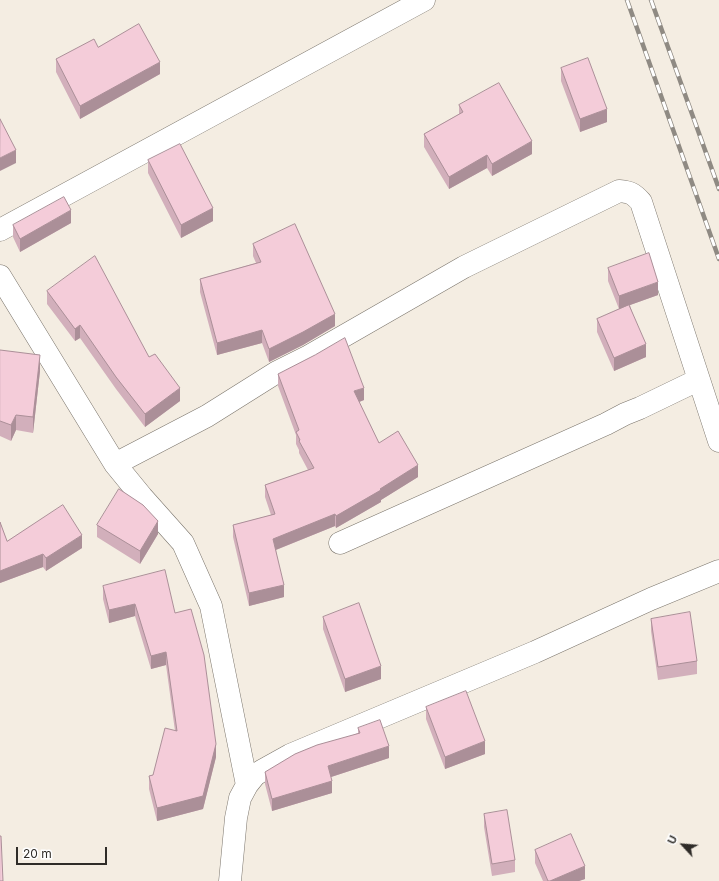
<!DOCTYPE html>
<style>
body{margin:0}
#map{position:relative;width:719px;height:881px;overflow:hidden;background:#f4ede2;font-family:Inter,sans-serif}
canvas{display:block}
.north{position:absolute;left:663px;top:825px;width:40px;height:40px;-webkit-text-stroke:3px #fff;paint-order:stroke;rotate:296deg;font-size:11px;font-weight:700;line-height:16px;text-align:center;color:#2f2c28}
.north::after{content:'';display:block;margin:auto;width:14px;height:18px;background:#2f2c28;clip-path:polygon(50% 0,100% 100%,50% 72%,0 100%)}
.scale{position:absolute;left:16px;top:847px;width:91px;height:18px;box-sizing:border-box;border:2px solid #2f2c28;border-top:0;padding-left:5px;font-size:12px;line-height:14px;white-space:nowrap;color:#2f2c28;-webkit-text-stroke:3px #fff;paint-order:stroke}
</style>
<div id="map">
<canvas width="719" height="881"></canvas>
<div class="north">U</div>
<div class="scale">20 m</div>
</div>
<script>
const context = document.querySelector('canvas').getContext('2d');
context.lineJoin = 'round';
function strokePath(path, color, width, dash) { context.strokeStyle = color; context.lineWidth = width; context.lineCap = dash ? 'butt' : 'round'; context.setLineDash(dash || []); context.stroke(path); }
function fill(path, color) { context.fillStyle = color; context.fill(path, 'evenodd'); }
const street = new Path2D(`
 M 0,230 L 424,0
 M 0,276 L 115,464 L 142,497 L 183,543 L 211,606 L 247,785
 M 115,464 L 207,416 L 277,372 L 309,356 L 464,267 L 619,191 C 630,192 633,193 641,202 L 719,441
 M 340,543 L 606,424 L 625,414 L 640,408 L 698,380
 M 230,881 L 236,818 L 240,798 L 247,785 L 255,775 L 263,770 L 290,755 L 535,652 L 651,599 L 719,571`);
const rail = new Path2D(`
 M 627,0 L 719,259
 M 651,0 L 719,189`);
const wall = new Path2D(`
 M 98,47 L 160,74 L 80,119 L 56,72 L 56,59 Z
 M 561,68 L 607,122 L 580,132 L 561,81 Z
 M 459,105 L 532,154 L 492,176 L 487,168 L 449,189 L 424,147 L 424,134 L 459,114 Z
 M 148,160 L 213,221 L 181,238 L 148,173 Z
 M 71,223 L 20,252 L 13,237 L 13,225 Z
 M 253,244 L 335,326 L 303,345 L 269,362 L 262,343 L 217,355 L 200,292 L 200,279 L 256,263 L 253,256 Z
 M 608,268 L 658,295 L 630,305 L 646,357 L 614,371 L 597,332 L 597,319 L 619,309 L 608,281 Z
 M 47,291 L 149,357 L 180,401 L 145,427 L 116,389 L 80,338 L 75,341 L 47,304 Z
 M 0,350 L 40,371 L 33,433 L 16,430 L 11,441 L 0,436 Z
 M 278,374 L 364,400 L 359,402 L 379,443 L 418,477 L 381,500 L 381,502 L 336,528 L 335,526 L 276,550 L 284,597 L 249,606 L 233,537 L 233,525 L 271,515 L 265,497 L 265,485 L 308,470 L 299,453 L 299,450 L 296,444 L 296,435 L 278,386 Z
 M 0,522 L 7,541 L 82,548 L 46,571 L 43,567 L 0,583 Z
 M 97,525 L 158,534 L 140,564 L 97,537 Z
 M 103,586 L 175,613 L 216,757 L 203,809 L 157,821 L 149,789 L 149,776 L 153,775 L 175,731 L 166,665 L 151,669 L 135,616 L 109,623 L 103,599 Z
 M 323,617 L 381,679 L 345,692 L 323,629 Z
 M 651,619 L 697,661 L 697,674 L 658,680 L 651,631 Z
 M 426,707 L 485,754 L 445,769 L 426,719 Z
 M 358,728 L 389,758 L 331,777 L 332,793 L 272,811 L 265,784 L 265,772 L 358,733 Z
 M 484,814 L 515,860 L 515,872 L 492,876 L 484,827 Z
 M 535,850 L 585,879 L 579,881 L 543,881 L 535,863 Z`);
const shadedWall = new Path2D(`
 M 160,62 L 160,74 L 80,119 L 80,106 Z
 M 607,109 L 607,122 L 580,132 L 580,119 Z
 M 532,141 L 532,154 L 492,176 L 492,164 Z
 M 16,150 L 16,163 L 0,171 L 0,158 Z
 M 487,155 L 487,168 L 449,189 L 449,177 Z
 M 213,208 L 213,221 L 181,238 L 181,225 Z
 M 71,210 L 71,223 L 20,252 L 20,239 Z
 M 658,282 L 658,295 L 619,309 L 619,296 Z
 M 335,314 L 335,326 L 303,345 L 269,362 L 269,349 Z
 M 80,325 L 80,338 L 75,341 L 75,329 Z
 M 262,330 L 262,343 L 217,355 L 217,343 Z
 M 646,344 L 646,357 L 614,371 L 614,358 Z
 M 40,355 L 40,371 L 33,433 L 33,417 Z
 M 180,388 L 180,401 L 145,427 L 145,414 Z
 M 364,388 L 364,400 L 354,404 L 354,391 Z
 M 16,415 L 16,430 L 11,441 L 11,425 Z
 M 418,465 L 418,477 L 381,500 L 381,502 L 336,528 L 336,516 Z
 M 335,514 L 335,526 L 273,551 L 273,539 Z
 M 158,521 L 158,534 L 140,564 L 140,551 Z
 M 82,535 L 82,548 L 46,571 L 46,558 Z
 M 43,554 L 43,567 L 0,583 L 0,571 Z
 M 284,585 L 284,597 L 249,606 L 249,593 Z
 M 135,604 L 135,616 L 109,623 L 109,610 Z
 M 166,652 L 166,665 L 151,669 L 151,656 Z
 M 381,666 L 381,679 L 345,692 L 345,679 Z
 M 485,741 L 485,754 L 445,769 L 445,757 Z
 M 216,744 L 216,757 L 203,809 L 157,821 L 157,808 Z
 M 389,746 L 389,758 L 328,778 L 328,766 Z
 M 332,781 L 332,793 L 272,811 L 272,799 Z
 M 585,866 L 585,879 L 579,881 L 550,881 Z`);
const building = new Path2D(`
 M 139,24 L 160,62 L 80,106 L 56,59 L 94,39 L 98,47 Z
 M 588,58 L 607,109 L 580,119 L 561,68 Z
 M 499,83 L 532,141 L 492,164 L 487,155 L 449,177 L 424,134 L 463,112 L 459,105 Z
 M 0,119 L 16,150 L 0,158 Z
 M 180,144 L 213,208 L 181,225 L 148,160 Z
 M 64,197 L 71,210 L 20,239 L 13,225 Z
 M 295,224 L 335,314 L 303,332 L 269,349 L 262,330 L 217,343 L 200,279 L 261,262 L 253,244 Z
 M 649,253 L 658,282 L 619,296 L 608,268 Z
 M 95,256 L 149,357 L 155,354 L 180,388 L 145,414 L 116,377 L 80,325 L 75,329 L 47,291 Z
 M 629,305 L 646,344 L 614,358 L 597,319 Z
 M 345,338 L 364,388 L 354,391 L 379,443 L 398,431 L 418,465 L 380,489 L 381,490 L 336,516 L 335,514 L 273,539 L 284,585 L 249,593 L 233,525 L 275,514 L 265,485 L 314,468 L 299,441 L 300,440 L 296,432 L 299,430 L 278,374 L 315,355 Z
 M 0,350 L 40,355 L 33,417 L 16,415 L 11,425 L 0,421 Z
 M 119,489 L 143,505 L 158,521 L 140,551 L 97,525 Z
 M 63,505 L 82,535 L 46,558 L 43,554 L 0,571 L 0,522 L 7,541 Z
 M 165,570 L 175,613 L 191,609 L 204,655 L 216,744 L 203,796 L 157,808 L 149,776 L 153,775 L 165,728 L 177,731 L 166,652 L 151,656 L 135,604 L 109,610 L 103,586 Z
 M 359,603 L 381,666 L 345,679 L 323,617 Z
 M 690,612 L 697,661 L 658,667 L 651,619 Z
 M 466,691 L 485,741 L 445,757 L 426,707 Z
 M 380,720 L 389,746 L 328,766 L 332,781 L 272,799 L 265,772 L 295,754 L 317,745 L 360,733 L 358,728 Z
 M 507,810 L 515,860 L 492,864 L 484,814 Z
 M 571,834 L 585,866 L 550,881 L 548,881 L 535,850 Z
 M 0,836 L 1,836 L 3,881 L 0,881 Z`);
strokePath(street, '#7a746b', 23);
strokePath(street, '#fff', 22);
strokePath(rail, '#8f8a83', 4.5);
strokePath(rail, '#fff', 3, [9]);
fill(wall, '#d2afbb');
fill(shadedWall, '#ab8f98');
fill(building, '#f4ccd9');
strokePath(building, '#ab8f98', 1);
</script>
